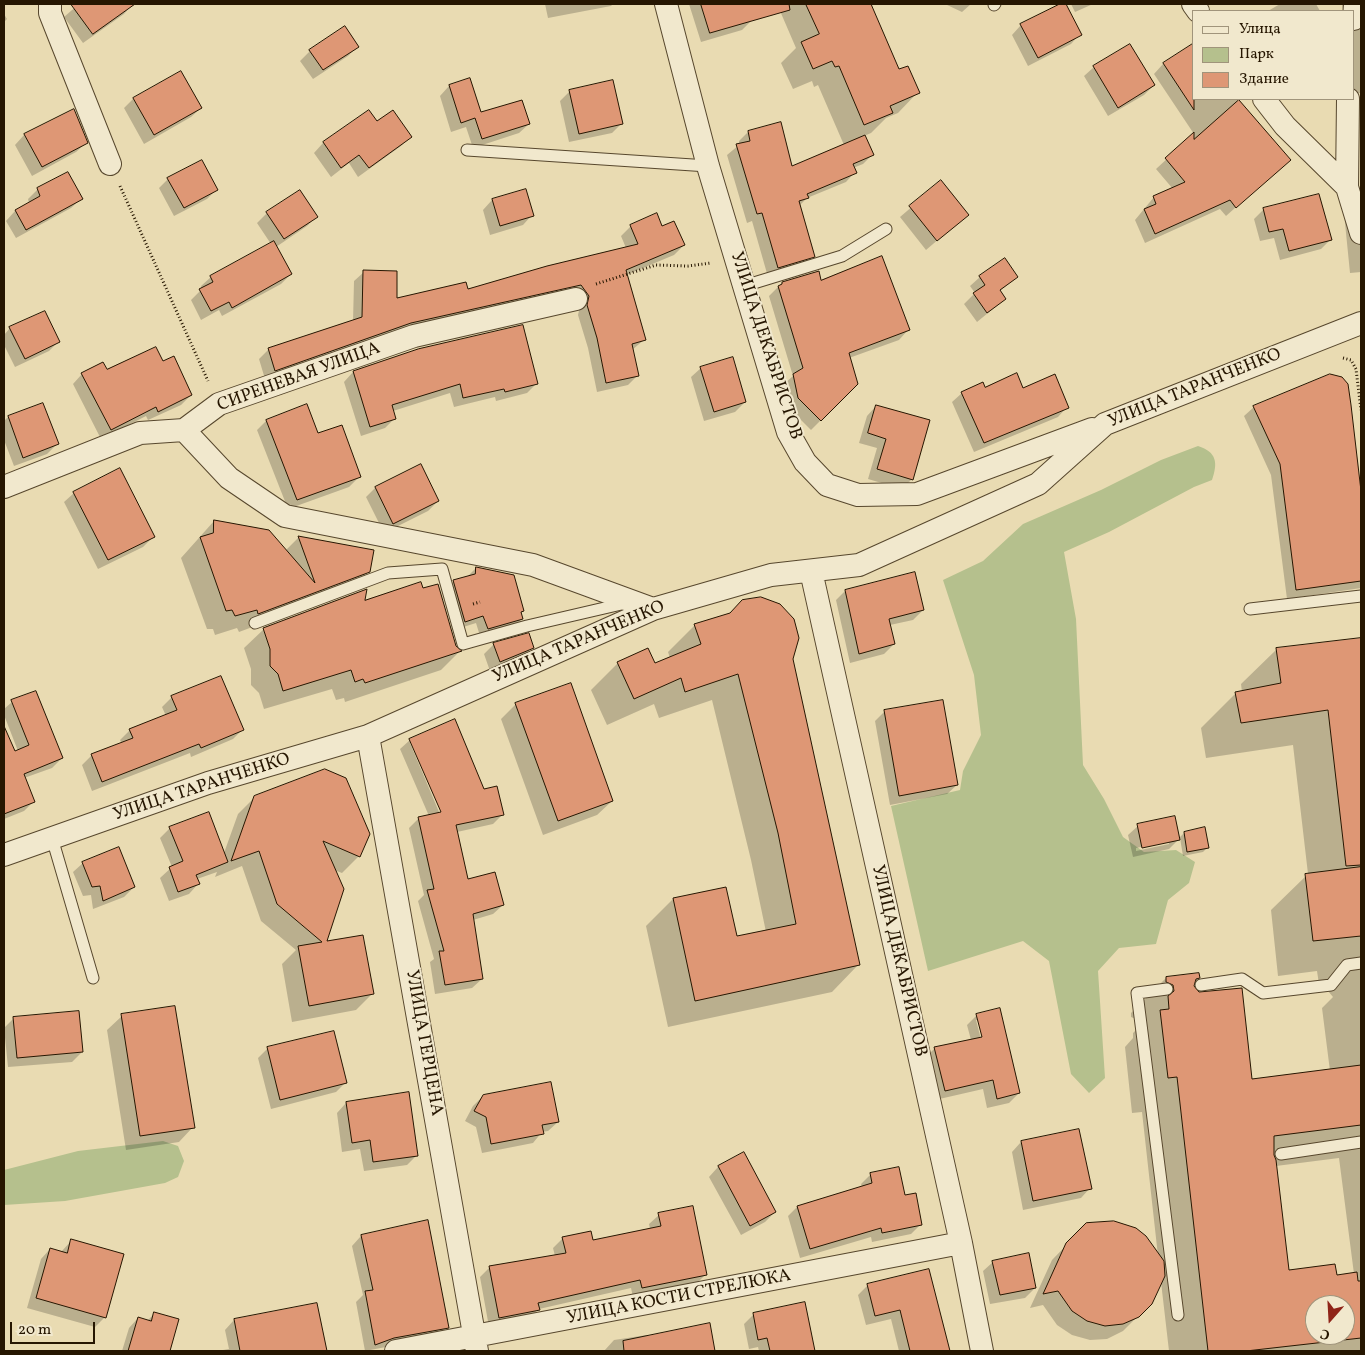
<!DOCTYPE html>
<meta charset="utf-8">
<style>
body{margin:0}
#map{position:relative;width:1365px;height:1355px;overflow:hidden;background:#e9dbb2;font-family:Vollkorn,serif}
canvas{display:block}
.frame{position:absolute;inset:0;border:5px solid #261601;pointer-events:none}
.legend{position:absolute;left:1192px;top:10px;width:162px;height:90px;box-sizing:border-box;background:#f1e8cd;border:1px solid #a0947b;margin:0;padding:6px 9px;list-style:none;font-size:15px;color:#261601}
.legend li{display:flex;align-items:center;gap:10px;height:25px}
.legend b{width:25px;border:1px solid #a0947b}
.north{position:absolute;left:1305px;top:1295px;width:50px;height:50px;box-sizing:border-box;background:#f1e8cd;border:1px solid #a0947b;border-radius:50%;rotate:199deg;font-size:14px;font-weight:700;line-height:20px;text-align:center;color:#261601}
.north::after{content:'';display:block;margin:auto;width:18px;height:22px;background:#8f2418;clip-path:polygon(50% 0,100% 100%,50% 72%,0 100%)}
.scale{position:absolute;left:10px;top:1322px;width:85px;height:22px;box-sizing:border-box;border:2px solid #261601;border-top:0;padding-left:6px;font-size:15px;line-height:18px;white-space:nowrap;color:#261601;-webkit-text-stroke:4px #f1e8cd;paint-order:stroke}
</style>
<div id="map">
<canvas width="1365" height="1355"></canvas>
<div class="frame"></div>
<ul class="legend">
<li><b style="height:6px;background:#f1e8cd"></b>Улица</li>
<li><b style="height:14px;background:#b5c08d"></b>Парк</li>
<li><b style="height:14px;background:#de9775"></b>Здание</li>
</ul>
<div class="north">С</div>
<div class="scale">20 m</div>
</div>
<script>
const context = document.querySelector('canvas').getContext('2d');
context.lineJoin = 'round';
function fill(path, color) { context.fillStyle = color; context.fill(path, 'evenodd'); }
function strokePath(path, color, width, dash) { context.strokeStyle = color; context.lineWidth = width; context.lineCap = dash ? 'butt' : 'round'; context.setLineDash(dash || []); context.stroke(path); }
function label(font, color, halo, rows, align = 'center') {
  context.font = font + ' Vollkorn,serif'; context.lineWidth = 4; context.setLineDash([]); context.textBaseline = 'middle'; context.strokeStyle = halo; context.fillStyle = color; for (const [text, x, y, turn = 0] of rows) {
    context.save(); context.translate(x, y); context.rotate((+turn || 0) * Math.PI / 180); context.textAlign = isNaN(turn) ? turn : align; if (halo) context.strokeText(text, 0, 0); context.fillText(text, 0, 0); context.restore();
  }
}
const green = new Path2D(`
 M 1198,446 C 1217,452 1218,463 1212,480 L 1194,487 L 1109,532 L 1064,552 L 1076,619 L 1083,765 L 1104,799 L 1123,837 L 1144,852 L 1176,850 L 1195,862 L 1189,883 L 1168,900 L 1156,944 L 1119,948 L 1098,971 L 1105,1078 L 1089,1093 L 1071,1074 L 1049,961 L 1023,941 L 928,971 L 891,806 L 960,790 L 963,771 L 981,735 L 974,675 L 943,580 L 983,561 L 1023,524 L 1101,490 L 1161,460 Z
 M 163,1141 L 178,1146 L 184,1161 L 178,1177 L 165,1183 L 65,1201 L 4,1205 L 4,1170 L 78,1151 Z`);
const shadow = new Path2D(`
 M 79,4 L 133,4 L 124,14 L 83,43 L 64,17 Z
 M 545,4 L 613,4 L 611,6 L 548,18 Z
 M 689,4 L 747,4 L 752,20 L 742,30 L 701,42 Z
 M 777,4 L 870,4 L 899,71 L 918,92 L 898,113 L 886,118 L 871,133 L 864,136 L 873,154 L 863,164 L 853,168 L 855,172 L 846,182 L 807,198 L 799,206 L 813,256 L 803,266 L 768,277 L 752,221 L 747,223 L 727,155 L 739,145 L 739,141 L 748,132 L 791,167 L 844,145 L 818,85 L 814,87 L 812,81 L 793,89 L 781,63 L 796,48 Z
 M 945,4 L 971,4 L 962,12 Z
 M 1062,4 L 1064,4 L 1080,34 L 1071,44 L 1028,66 L 1012,35 L 1021,25 Z
 M 1071,4 L 1093,4 L 1075,12 Z
 M 1280,4 L 1316,4 L 1320,11 L 1268,11 Z
 M 1342,4 L 1361,4 L 1361,93 L 1354,93 L 1354,11 L 1343,11 Z
 M 4,14 L 7,19 L 4,22 Z
 M 1194,45 L 1194,99 L 1236,99 L 1289,160 L 1226,216 L 1220,209 L 1145,243 L 1135,220 L 1154,197 L 1173,189 L 1156,169 L 1194,134 L 1154,74 L 1163,64 Z
 M 357,47 L 348,56 L 313,79 L 300,61 L 310,51 Z
 M 1094,67 L 1154,85 L 1144,95 L 1108,116 L 1084,76 Z
 M 181,72 L 201,108 L 191,117 L 144,144 L 124,108 L 133,99 Z
 M 449,86 L 481,114 L 529,124 L 519,133 L 473,148 L 466,127 L 451,132 L 440,96 Z
 M 570,91 L 622,123 L 612,133 L 569,142 L 560,101 Z
 M 73,111 L 86,143 L 76,152 L 32,176 L 15,145 L 24,135 Z
 M 368,111 L 377,123 L 411,136 L 401,146 L 358,177 L 349,163 L 331,177 L 314,153 L 323,143 Z
 M 67,173 L 81,199 L 71,208 L 16,238 L 6,221 L 15,211 L 29,203 L 28,199 L 37,190 Z
 M 168,179 L 216,190 L 207,199 L 174,216 L 159,188 Z
 M 941,182 L 967,215 L 926,250 L 900,217 Z
 M 1361,185 L 1361,272 L 1350,273 L 1343,203 Z
 M 492,200 L 532,215 L 523,225 L 490,235 L 483,210 Z
 M 1264,209 L 1330,240 L 1321,249 L 1280,260 L 1274,238 L 1260,241 L 1254,219 Z
 M 267,213 L 316,217 L 307,226 L 276,247 L 291,274 L 281,284 L 222,316 L 219,310 L 201,320 L 191,300 L 202,289 L 201,286 L 211,277 L 271,244 L 257,223 Z
 M 631,226 L 662,228 L 680,235 L 684,245 L 674,255 L 626,275 L 645,339 L 632,350 L 638,375 L 628,385 L 597,392 L 588,348 L 578,315 L 580,306 L 265,379 L 259,359 L 268,350 L 353,322 L 354,281 L 364,272 L 395,300 L 467,291 L 626,248 L 621,236 Z
 M 980,277 L 1017,277 L 1000,291 L 1005,299 L 977,322 L 964,304 L 975,293 L 970,286 Z
 M 820,281 L 908,330 L 899,340 L 849,358 L 857,384 L 811,430 L 789,408 L 783,385 L 793,376 L 769,296 L 782,283 Z
 M 10,328 L 58,342 L 49,351 L 15,367 L 4,345 L 4,335 Z
 M 418,350 L 536,384 L 527,393 L 496,401 L 495,397 L 454,407 L 450,393 L 393,411 L 395,418 L 385,428 L 361,436 L 344,382 L 353,372 Z
 M 162,363 L 191,395 L 181,405 L 148,420 L 146,416 L 101,439 L 73,384 L 82,374 Z
 M 701,368 L 745,402 L 735,412 L 704,421 L 691,377 Z
 M 1347,385 L 1361,504 L 1361,588 L 1287,599 L 1271,475 L 1244,416 L 1254,407 Z
 M 984,388 L 1067,407 L 1058,417 L 974,452 L 952,402 L 962,393 Z
 M 42,404 L 57,444 L 47,454 L 14,466 L 4,440 L 4,421 L 8,417 Z
 M 876,406 L 912,479 L 902,489 L 868,479 L 877,448 L 859,443 L 867,416 Z
 M 266,421 L 317,435 L 359,477 L 349,487 L 288,509 L 257,430 Z
 M 375,488 L 438,501 L 428,511 L 384,533 L 366,497 Z
 M 74,493 L 153,537 L 143,547 L 98,569 L 64,502 Z
 M 214,521 L 285,551 L 299,537 L 369,571 L 349,591 L 239,632 L 237,628 L 215,635 L 213,629 L 207,629 L 181,558 Z
 M 476,568 L 523,611 L 520,614 L 522,619 L 514,627 L 480,636 L 476,623 L 457,629 L 446,589 L 454,581 L 468,576 Z
 M 845,591 L 923,610 L 913,620 L 890,625 L 894,644 L 884,654 L 850,663 L 836,600 Z
 M 364,602 L 460,651 L 441,670 L 345,702 L 344,698 L 336,700 L 332,689 L 264,709 L 259,693 L 251,685 L 251,669 L 244,648 L 264,629 Z
 M 695,625 L 792,659 L 858,965 L 832,992 L 668,1027 L 646,926 L 673,899 L 725,888 L 736,938 L 766,932 L 751,860 L 712,700 L 659,718 L 654,704 L 607,725 L 591,690 L 618,663 L 648,650 L 654,664 L 670,658 L 668,652 Z
 M 1361,639 L 1361,1351 L 1169,1351 L 1161,1282 L 1151,1303 L 1123,1331 L 1107,1339 L 1090,1340 L 1072,1335 L 1057,1325 L 1043,1305 L 1030,1308 L 1052,1260 L 1087,1224 L 1158,1256 L 1142,1112 L 1132,1113 L 1125,1047 L 1133,1038 L 1133,1033 L 1139,1027 L 1138,1020 L 1131,1017 L 1131,1013 L 1166,978 L 1199,977 L 1192,986 L 1251,1080 L 1330,1071 L 1322,1008 L 1333,997 L 1328,991 L 1320,991 L 1317,971 L 1278,976 L 1271,910 L 1308,874 L 1293,745 L 1206,758 L 1201,728 L 1236,693 L 1242,692 L 1241,684 L 1277,649 ZM 1339,1158 L 1354,1274 L 1335,1276 L 1288,1271 L 1276,1166 ZM 1315,1305 L 1345,1305 L 1345,1335 L 1315,1335 Z
 M 494,644 L 532,647 L 523,657 L 490,671 L 484,654 Z
 M 172,697 L 242,730 L 233,739 L 191,757 L 190,753 L 92,791 L 82,765 L 92,755 L 122,744 L 120,740 L 130,730 L 166,716 L 162,707 Z
 M 12,702 L 62,758 L 52,768 L 24,778 L 34,801 L 24,811 L 4,819 L 4,756 L 18,751 L 4,715 L 4,709 Z
 M 516,704 L 612,801 L 597,815 L 543,835 L 501,719 Z
 M 885,711 L 957,785 L 947,794 L 890,805 L 875,721 Z
 M 410,740 L 484,790 L 502,815 L 493,824 L 457,832 L 467,880 L 503,905 L 493,914 L 473,920 L 482,979 L 472,988 L 435,994 L 430,962 L 434,959 L 418,901 L 424,895 L 409,828 L 419,818 L 429,816 L 400,749 ZM 410,743 L 412,743 L 444,818 L 442,819 Z
 M 255,797 L 359,856 L 342,873 L 334,870 L 325,943 L 373,993 L 356,1010 L 292,1022 L 282,964 L 296,950 L 261,921 L 242,866 L 215,877 L 217,872 L 197,879 L 198,884 L 189,894 L 169,901 L 160,878 L 172,867 L 160,838 L 170,828 L 224,853 L 238,814 Z
 M 1138,826 L 1179,838 L 1184,833 L 1207,848 L 1203,852 L 1183,856 L 1180,838 L 1169,849 L 1133,857 L 1128,835 ZM 1169,841 L 1169,844 L 1136,851 L 1136,848 Z
 M 83,863 L 134,887 L 124,897 L 93,909 L 91,895 L 83,896 L 73,872 Z
 M 977,1015 L 1019,1093 L 1009,1103 L 987,1108 L 983,1089 L 935,1100 L 925,1058 L 935,1048 L 971,1040 L 967,1025 ZM 976,1020 L 979,1020 L 984,1042 L 982,1043 Z
 M 122,1016 L 193,1127 L 179,1142 L 126,1150 L 107,1030 Z
 M 14,1018 L 82,1052 L 72,1062 L 8,1067 L 4,1028 Z
 M 268,1048 L 346,1082 L 336,1092 L 271,1109 L 258,1058 Z
 M 483,1096 L 558,1122 L 548,1131 L 542,1132 L 533,1143 L 482,1153 L 476,1127 L 465,1121 L 473,1106 Z
 M 346,1103 L 417,1155 L 407,1165 L 364,1171 L 360,1149 L 342,1152 L 337,1113 Z
 M 1021,1142 L 1090,1188 L 1081,1198 L 1023,1210 L 1012,1152 Z
 M 743,1154 L 775,1212 L 765,1222 L 741,1235 L 709,1177 L 718,1167 Z
 M 871,1174 L 904,1196 L 921,1224 L 911,1234 L 872,1242 L 871,1237 L 800,1258 L 788,1216 L 797,1207 L 862,1187 L 861,1184 Z
 M 659,1215 L 706,1274 L 696,1284 L 633,1297 L 631,1288 L 539,1309 L 528,1319 L 489,1327 L 480,1277 L 490,1267 L 555,1256 L 553,1248 L 563,1238 L 592,1241 L 650,1229 L 649,1224 Z
 M 427,1222 L 447,1327 L 438,1337 L 365,1351 L 356,1302 L 363,1295 L 352,1246 L 361,1236 Z
 M 72,1240 L 105,1317 L 95,1327 L 27,1308 L 41,1259 L 50,1249 L 61,1252 Z
 M 993,1262 L 1035,1288 L 1025,1298 L 990,1304 L 983,1271 Z
 M 928,1270 L 948,1351 L 899,1351 L 891,1319 L 866,1325 L 858,1295 L 868,1285 Z
 M 316,1304 L 326,1351 L 217,1351 L 229,1349 L 225,1330 L 234,1320 Z
 M 804,1304 L 814,1351 L 759,1351 L 758,1347 L 749,1349 L 744,1324 L 753,1315 Z
 M 155,1313 L 178,1320 L 168,1351 L 122,1351 L 129,1328 L 138,1318 L 147,1321 Z
 M 709,1324 L 714,1351 L 604,1351 L 614,1340 L 647,1335 L 648,1337 Z`);
const building = new Path2D(`
 M 71,4 L 135,4 L 93,34 Z
 M 701,4 L 789,4 L 790,10 L 710,33 Z
 M 806,4 L 871,4 L 899,69 L 908,66 L 920,93 L 890,106 L 893,113 L 864,125 L 839,66 L 835,67 L 832,61 L 813,69 L 801,42 L 819,34 Z
 M 1060,4 L 1066,4 L 1082,35 L 1038,58 L 1020,24 Z
 M 345,26 L 359,47 L 323,70 L 309,50 Z
 M 1194,43 L 1194,110 L 1163,63 Z
 M 1130,44 L 1155,85 L 1118,108 L 1093,66 Z
 M 181,71 L 202,108 L 154,135 L 133,98 Z
 M 470,78 L 481,112 L 522,100 L 530,124 L 482,139 L 475,118 L 461,123 L 449,85 Z
 M 613,80 L 623,124 L 579,134 L 569,90 Z
 M 1239,100 L 1291,160 L 1236,208 L 1230,200 L 1155,234 L 1144,209 L 1156,204 L 1153,196 L 1185,182 L 1165,158 L 1194,132 L 1194,139 Z
 M 74,109 L 88,143 L 42,167 L 24,134 Z
 M 369,110 L 377,121 L 393,110 L 412,137 L 369,168 L 359,155 L 341,168 L 323,142 Z
 M 781,122 L 792,166 L 865,135 L 874,155 L 853,164 L 857,173 L 807,194 L 809,198 L 799,201 L 815,257 L 778,268 L 762,213 L 757,214 L 736,144 L 750,141 L 748,131 Z
 M 202,160 L 218,190 L 184,208 L 167,178 Z
 M 68,172 L 83,199 L 26,230 L 15,210 L 40,196 L 37,188 Z
 M 941,180 L 969,215 L 937,241 L 909,206 Z
 M 526,189 L 534,216 L 500,226 L 492,199 Z
 M 300,190 L 318,217 L 284,239 L 266,212 Z
 M 1319,194 L 1332,240 L 1289,251 L 1283,229 L 1269,232 L 1263,208 Z
 M 657,213 L 662,226 L 674,221 L 685,245 L 626,270 L 646,340 L 632,344 L 639,376 L 606,383 L 597,338 L 587,305 L 589,296 L 581,285 L 411,323 L 275,371 L 268,348 L 362,317 L 363,270 L 397,271 L 397,298 L 466,282 L 468,289 L 547,266 L 638,244 L 630,225 Z
 M 274,241 L 292,274 L 232,308 L 229,302 L 211,311 L 199,289 L 213,282 L 210,276 Z
 M 882,256 L 910,330 L 849,353 L 858,384 L 821,421 L 798,398 L 793,374 L 803,368 L 778,286 L 782,284 L 782,282 L 819,271 L 821,280 Z
 M 1005,258 L 1018,277 L 1000,290 L 1006,299 L 987,313 L 973,293 L 985,285 L 979,276 Z
 M 45,311 L 60,342 L 25,359 L 9,327 Z
 M 523,325 L 538,384 L 505,392 L 504,389 L 463,398 L 460,384 L 392,405 L 396,419 L 370,427 L 353,371 L 418,349 Z
 M 156,347 L 163,361 L 174,356 L 192,395 L 158,412 L 156,407 L 111,430 L 81,373 L 103,362 L 107,369 Z
 M 733,357 L 746,402 L 714,412 L 700,367 Z
 M 1017,373 L 1023,388 L 1055,374 L 1069,408 L 984,443 L 961,392 L 983,382 L 985,387 Z
 M 1330,374 L 1342,377 L 1348,384 L 1351,405 L 1361,491 L 1361,581 L 1296,590 L 1280,464 L 1253,406 Z
 M 43,403 L 59,444 L 23,458 L 8,416 Z
 M 307,404 L 318,433 L 342,425 L 361,477 L 297,500 L 266,420 Z
 M 876,405 L 930,420 L 913,480 L 877,469 L 886,439 L 868,433 Z
 M 421,464 L 439,501 L 393,524 L 375,487 Z
 M 120,468 L 155,537 L 108,560 L 73,492 Z
 M 214,520 L 269,530 L 315,583 L 298,536 L 374,550 L 370,572 L 258,614 L 257,610 L 235,616 L 232,610 L 226,611 L 200,537 L 213,533 Z
 M 476,567 L 514,575 L 524,611 L 521,612 L 523,619 L 488,629 L 483,616 L 465,622 L 453,580 L 475,574 Z
 M 915,572 L 924,610 L 889,619 L 895,644 L 859,654 L 845,590 Z
 M 421,582 L 423,588 L 438,584 L 456,646 L 462,651 L 365,683 L 363,679 L 355,682 L 351,670 L 283,691 L 278,674 L 270,666 L 270,649 L 263,628 L 367,589 L 365,600 Z
 M 761,597 L 780,604 L 794,619 L 799,638 L 793,659 L 860,965 L 695,1001 L 673,898 L 726,887 L 737,936 L 796,924 L 778,833 L 738,674 L 685,692 L 681,678 L 634,699 L 617,662 L 648,648 L 655,663 L 701,644 L 694,624 L 730,613 L 742,600 Z
 M 529,633 L 534,648 L 500,662 L 493,643 Z
 M 1361,638 L 1361,865 L 1346,866 L 1328,710 L 1241,723 L 1235,692 L 1281,683 L 1276,648 Z
 M 221,676 L 244,730 L 201,748 L 199,744 L 102,782 L 91,754 L 133,738 L 129,729 L 177,710 L 171,696 Z
 M 571,683 L 613,801 L 558,821 L 515,703 Z
 M 36,691 L 63,758 L 24,774 L 35,802 L 4,814 L 4,726 L 15,751 L 29,745 L 11,700 Z
 M 943,700 L 958,785 L 899,796 L 884,710 Z
 M 455,719 L 484,789 L 497,786 L 504,815 L 456,825 L 468,879 L 495,872 L 504,905 L 473,914 L 483,979 L 445,985 L 439,951 L 444,951 L 427,890 L 434,889 L 418,817 L 441,812 L 409,739 Z
 M 325,769 L 346,778 L 370,834 L 360,857 L 323,841 L 344,889 L 327,941 L 363,935 L 374,994 L 309,1006 L 298,946 L 322,942 L 277,904 L 259,851 L 231,861 L 254,796 Z
 M 209,812 L 228,862 L 196,875 L 200,884 L 178,892 L 169,867 L 183,861 L 169,827 Z
 M 1175,816 L 1180,840 L 1142,848 L 1137,824 Z
 M 1205,827 L 1209,848 L 1187,852 L 1184,832 Z
 M 119,847 L 135,887 L 103,901 L 100,886 L 92,887 L 82,862 Z
 M 1361,867 L 1361,936 L 1313,941 L 1305,874 Z
 M 1199,973 L 1200,978 L 1196,979 L 1194,986 L 1199,992 L 1242,988 L 1252,1079 L 1361,1065 L 1361,1125 L 1274,1136 L 1274,1155 L 1276,1160 L 1289,1270 L 1335,1264 L 1337,1275 L 1357,1272 L 1358,1281 L 1361,1281 L 1361,1338 L 1246,1351 L 1208,1351 L 1177,1077 L 1168,1078 L 1160,1010 L 1169,1009 L 1168,996 L 1174,991 L 1173,985 L 1166,982 L 1166,977 ZM 1315,1305 L 1345,1305 L 1345,1335 L 1315,1335 Z
 M 175,1006 L 195,1128 L 140,1136 L 121,1014 Z
 M 1000,1008 L 1020,1093 L 997,1099 L 993,1080 L 945,1091 L 934,1047 L 982,1037 L 976,1014 Z
 M 79,1011 L 83,1052 L 17,1058 L 13,1017 Z
 M 334,1031 L 347,1083 L 280,1100 L 267,1047 Z
 M 551,1082 L 559,1122 L 542,1125 L 544,1134 L 491,1144 L 486,1117 L 474,1111 L 483,1095 Z
 M 409,1092 L 418,1156 L 373,1162 L 370,1140 L 352,1143 L 346,1102 Z
 M 1079,1129 L 1092,1189 L 1033,1201 L 1021,1141 Z
 M 744,1152 L 776,1212 L 750,1226 L 718,1166 Z
 M 899,1167 L 905,1195 L 916,1193 L 922,1225 L 882,1233 L 881,1228 L 810,1249 L 797,1206 L 872,1183 L 870,1173 Z
 M 693,1206 L 707,1275 L 642,1288 L 640,1280 L 538,1303 L 540,1310 L 499,1318 L 489,1266 L 566,1253 L 562,1237 L 591,1231 L 593,1240 L 661,1226 L 658,1213 Z
 M 428,1220 L 449,1328 L 394,1338 L 375,1345 L 365,1291 L 373,1290 L 361,1235 Z
 M 1114,1221 L 1136,1228 L 1146,1236 L 1164,1261 L 1165,1276 L 1152,1304 L 1139,1317 L 1123,1324 L 1105,1326 L 1087,1321 L 1072,1311 L 1058,1291 L 1043,1294 L 1066,1243 L 1086,1223 Z
 M 71,1239 L 124,1254 L 106,1318 L 36,1298 L 50,1248 L 67,1253 Z
 M 1029,1253 L 1036,1288 L 1000,1295 L 992,1261 Z
 M 929,1269 L 950,1351 L 910,1351 L 900,1310 L 875,1316 L 867,1284 Z
 M 805,1302 L 815,1351 L 770,1351 L 767,1338 L 758,1340 L 753,1313 Z
 M 317,1303 L 327,1351 L 240,1351 L 234,1319 Z
 M 154,1312 L 179,1319 L 170,1351 L 128,1351 L 138,1317 L 151,1321 Z
 M 710,1323 L 715,1351 L 624,1351 L 623,1341 Z`);
const path = new Path2D(`
 M 120,186 L 208,381
 M 596,284 L 656,265 L 688,266 L 711,263
 M 1343,358 L 1351,360 L 1356,369 L 1361,410
 M 473,604 L 480,602`);
const service = new Path2D(`
 M 994,5 L 995,4
 M 467,150 L 708,166
 M 744,286 L 842,256 L 886,229
 M 1250,609 L 1361,596
 M 255,623 L 388,573 L 442,569 L 463,644 L 527,626 L 626,603
 M 52,838 L 93,978
 M 1201,985 L 1242,979 L 1263,993 L 1331,985 L 1347,965 L 1361,963
 M 1167,989 L 1137,993 L 1178,1315
 M 1281,1154 L 1361,1142`);
const minor = new Path2D(`
 M 50,4 L 50,13 L 110,164
 M 666,4 L 708,166 L 788,432 L 805,462 L 827,485 L 858,495 L 917,494 L 1092,429
 M 1193,4 L 1198,11
 M 1354,19 L 1355,4
 M 1264,99 L 1285,126 L 1347,187 L 1361,233
 M 1347,187 L 1348,99
 M 184,430 L 229,478 L 285,516 L 533,565 L 653,609
 M 4,487 L 140,433 L 184,430 L 219,404 L 414,336 L 576,299
 M 811,571 L 961,1243 L 982,1351
 M 368,736 L 477,1351
 M 4,855 L 208,783 L 368,736 L 653,609 L 771,575 L 859,565 L 1038,484 L 1105,424 L 1361,323
 M 396,1351 L 961,1243`);
const streetNames = [
 ["УЛИЦА ДЕКАБРИСТОВ",765,346,72],
 ["СИРЕНЕВАЯ УЛИЦА",299,378,-20],
 ["УЛИЦА ТАРАНЧЕНКО",1195,389,-22],
 ["УЛИЦА ТАРАНЧЕНКО",579,643,-23],
 ["УЛИЦА ТАРАНЧЕНКО",202,788,-18],
 ["УЛИЦА ДЕКАБРИСТОВ",898,961,77],
 ["УЛИЦА ГЕРЦЕНА",423,1043,80],
 ["УЛИЦА КОСТИ СТРЕЛЮКА",679,1298,-11]
];
fill(green, '#b5c08d');
fill(shadow, '#0003');
fill(building, '#de9775');
strokePath(building, '#261601', 1);
strokePath(service, '#57472d', 13);
strokePath(minor, '#57472d', 24);
strokePath(path, '#261601', 3, [1, 2.5]);
strokePath(service, '#f1e8cd', 11);
strokePath(minor, '#f1e8cd', 22);
label('18px', '#261601', '#f1e8cd', streetNames);
</script>
